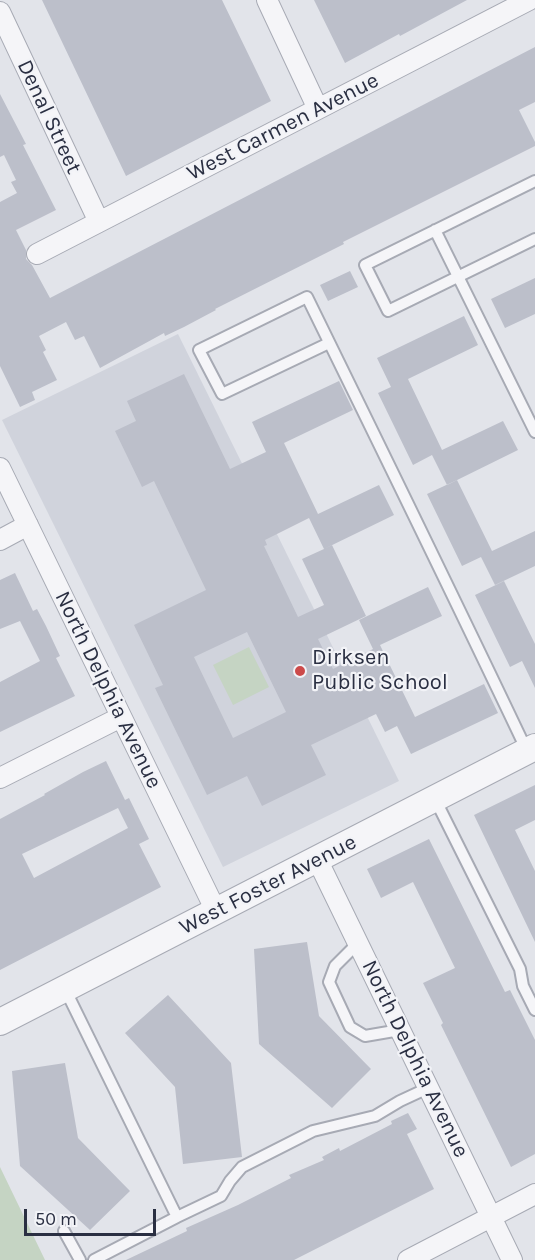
<!DOCTYPE html>
<style>
body{margin:0}
#map{position:relative;width:535px;height:1260px;overflow:hidden;background:#e2e4ea;font-family:Karla,sans-serif}
canvas{display:block}
.scale{position:absolute;left:24px;top:1209px;width:132px;height:27px;box-sizing:border-box;border:3px solid #2a2f42;border-top:0;padding-left:8px;font-size:18px;line-height:21px;white-space:nowrap;color:#2a2f42;-webkit-text-stroke:4px #f2f3f7;paint-order:stroke}
</style>
<div id="map">
<canvas width="535" height="1260"></canvas>
<div class="scale">50 m</div>
</div>
<script>
const context = document.querySelector('canvas').getContext('2d');
context.lineJoin = 'round';
function fill(path, color) { context.fillStyle = color; context.fill(path, 'evenodd'); }
function strokePath(path, color, width, dash) { context.strokeStyle = color; context.lineWidth = width; context.lineCap = dash ? 'butt' : 'round'; context.setLineDash(dash || []); context.stroke(path); }
function label(font, color, halo, rows, align = 'center') {
  context.font = font + ' Karla,sans-serif'; context.lineWidth = 4.5; context.setLineDash([]); context.textBaseline = 'middle'; context.strokeStyle = halo; context.fillStyle = color; for (const [text, x, y, turn = 0] of rows) {
    context.save(); context.translate(x, y); context.rotate((+turn || 0) * Math.PI / 180); context.textAlign = isNaN(turn) ? turn : align; if (halo) context.strokeText(text, 0, 0); context.fillText(text, 0, 0); context.restore();
  }
}
const built = new Path2D(`
 M 178,334 L 399,781 L 223,867 L 2,420 Z`);
const green = new Path2D(`
 M 249,647 L 269,687 L 233,705 L 213,665 Z
 M 0,1167 L 45,1260 L 0,1260 Z`);
const building = new Path2D(`
 M 42,0 L 222,0 L 271,101 L 126,176 Z
 M 314,0 L 467,0 L 400,36 L 399,34 L 345,63 Z
 M 535,47 L 535,102 L 519,110 L 535,142 L 535,146 L 343,242 L 344,244 L 215,309 L 216,310 L 184,327 L 165,336 L 164,333 L 100,368 L 84,336 L 75,340 L 66,322 L 39,336 L 46,350 L 43,352 L 57,380 L 32,392 L 35,400 L 20,407 L 0,366 L 0,202 L 17,193 L 11,182 L 16,180 L 4,155 L 0,157 L 0,94 L 26,144 L 23,145 L 56,210 L 16,230 L 26,250 L 26,259 L 32,265 L 50,298 Z
 M 350,271 L 358,287 L 328,301 L 320,285 Z
 M 535,278 L 535,314 L 505,328 L 491,299 Z
 M 464,316 L 478,345 L 408,379 L 442,450 L 503,421 L 518,450 L 447,485 L 432,455 L 413,465 L 378,393 L 391,387 L 377,358 Z
 M 184,374 L 230,469 L 266,452 L 252,422 L 339,381 L 353,410 L 284,443 L 318,514 L 379,485 L 394,515 L 324,549 L 332,545 L 366,616 L 318,639 L 333,669 L 373,649 L 359,620 L 428,587 L 442,616 L 380,645 L 415,717 L 484,684 L 498,713 L 411,754 L 397,726 L 385,732 L 376,714 L 311,745 L 326,775 L 262,806 L 247,776 L 207,795 L 155,688 L 163,685 L 134,625 L 206,590 L 154,481 L 142,487 L 115,431 L 136,421 L 127,401 ZM 309,518 L 324,549 L 302,559 L 324,605 L 298,617 L 264,546 L 267,545 L 265,540 ZM 247,632 L 286,712 L 233,738 L 194,657 Z
 M 457,480 L 492,551 L 535,531 L 535,566 L 495,585 L 481,557 L 462,566 L 427,494 Z
 M 15,573 L 33,611 L 37,609 L 46,626 L 60,656 L 56,658 L 75,696 L 0,732 L 0,682 L 40,661 L 20,621 L 0,629 L 0,580 Z
 M 504,581 L 535,644 L 535,688 L 522,661 L 510,667 L 475,595 Z
 M 106,761 L 125,800 L 129,798 L 149,839 L 139,844 L 161,887 L 0,970 L 0,819 L 45,795 L 44,794 L 83,772 ZM 118,808 L 128,828 L 34,878 L 22,854 Z
 M 535,785 L 535,820 L 515,830 L 535,871 L 535,942 L 474,815 Z
 M 429,839 L 505,992 L 510,990 L 535,1040 L 535,1154 L 511,1167 L 441,1025 L 443,1023 L 423,983 L 455,968 L 413,882 L 381,898 L 367,869 Z
 M 307,942 L 319,1016 L 371,1069 L 332,1108 L 259,1044 L 254,949 Z
 M 168,995 L 231,1063 L 242,1157 L 183,1164 L 175,1087 L 125,1033 Z
 M 65,1063 L 78,1138 L 130,1191 L 90,1230 L 20,1166 L 12,1071 Z
 M 408,1113 L 417,1129 L 407,1134 L 434,1189 L 294,1260 L 126,1260 L 187,1231 L 186,1228 L 238,1205 L 291,1178 L 289,1175 L 324,1160 L 322,1157 L 339,1148 L 340,1151 L 392,1124 L 391,1121 Z`);
const service = new Path2D(`
 M 535,181 L 365,265 L 388,311 L 535,239
 M 435,230 L 535,432
 M 329,343 L 222,394 L 199,350 L 307,297 C 381,448 455,599 527,751
 M 435,799 L 520,969 L 523,986 L 535,1010
 M 358,943 L 335,966 L 329,982 L 350,1027 L 365,1036 L 400,1030
 M 65,989 L 177,1217 L 221,1196 L 230,1181 L 242,1167 L 313,1131 L 375,1116 L 400,1101 L 428,1088
 M 64,1231 L 80,1260
 M 94,1260 L 177,1217`);
const minor = new Path2D(`
 M 267,0 L 318,109
 M 0,12 L 99,222
 M 37,254 L 529,0
 M 0,468 L 216,911
 M 0,540 L 28,525
 M 0,778 L 121,717
 M 317,859 L 512,1260
 M 408,1260 L 535,1194`);
const tertiary = new Path2D(`
 M 0,1022 L 535,747`);
const markers = [
 [300,671,6,"#cc4a4a"]
];
const streetNames = [
 ["Denal Street",49,117,65],
 ["West Carmen Avenue",283,127,-27],
 ["North Delphia Avenue",108,690,64],
 ["West Foster Avenue",268,885,-27],
 ["North Delphia Avenue",415,1059,64]
];
const poiNames = [
 ["Dirksen",312,658],
 ["Public School",312,683]
];
fill(built, '#d0d3dc');
fill(green, '#c5d4c3');
fill(building, '#bcbfca');
strokePath(service, '#a7aab4', 14);
strokePath(minor, '#a7aab4', 22);
strokePath(tertiary, '#a7aab4', 28);
strokePath(service, '#f5f5f8', 10);
strokePath(minor, '#f5f5f8', 20);
strokePath(tertiary, '#f5f5f8', 26);
for (const [x, y, r, color] of markers) { const dot = new Path2D(); dot.arc(x, y, r, 0, 2 * Math.PI); context.fillStyle = color; context.fill(dot); strokePath(dot, '#f2f3f7', 2); }
label('22px', '#2a2f42', '#f2f3f7', streetNames);
label('22px', '#2a2f42', '#f2f3f7', poiNames, 'left');
</script>
